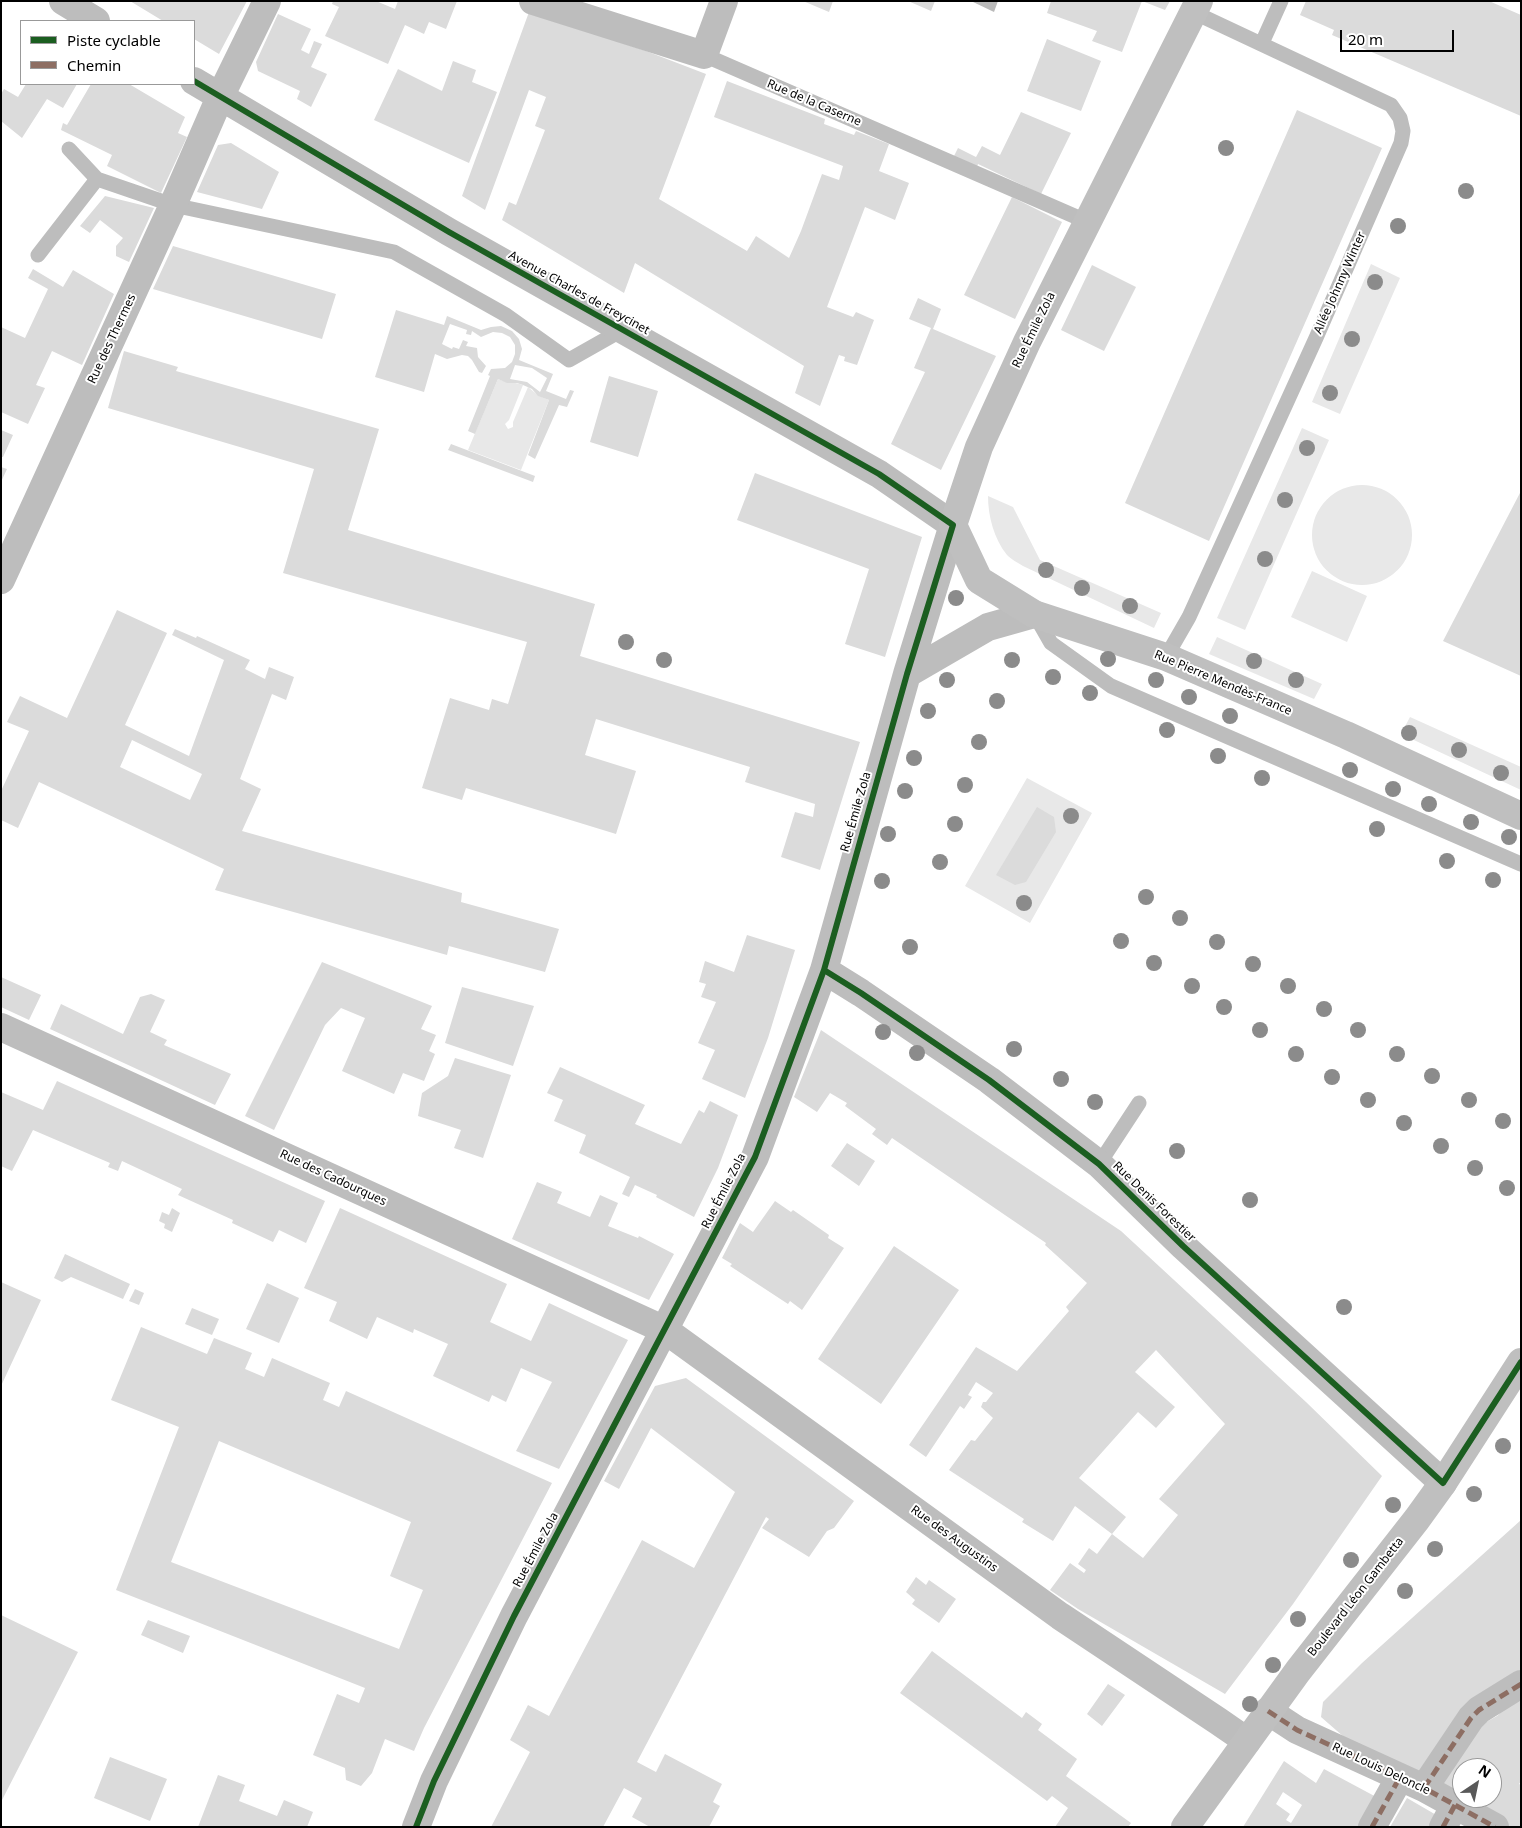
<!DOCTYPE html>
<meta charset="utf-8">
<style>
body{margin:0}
#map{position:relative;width:1522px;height:1828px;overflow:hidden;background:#fff;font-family:"Noto Sans",sans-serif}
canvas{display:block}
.frame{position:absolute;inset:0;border:2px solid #000;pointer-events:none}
.legend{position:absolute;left:20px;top:20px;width:175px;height:65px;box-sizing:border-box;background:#fff;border:1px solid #999;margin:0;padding:6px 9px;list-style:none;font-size:15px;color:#000}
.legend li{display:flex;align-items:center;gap:10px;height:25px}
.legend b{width:25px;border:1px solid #999}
.north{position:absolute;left:1452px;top:1758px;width:50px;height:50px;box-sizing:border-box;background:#fff;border:1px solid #999;border-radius:50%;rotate:34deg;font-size:14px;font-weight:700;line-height:20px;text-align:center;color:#000}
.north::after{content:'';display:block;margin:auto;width:18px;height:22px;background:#595959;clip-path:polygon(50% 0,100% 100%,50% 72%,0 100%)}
.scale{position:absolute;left:1340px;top:30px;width:114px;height:22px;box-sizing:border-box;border:2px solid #000;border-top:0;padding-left:6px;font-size:15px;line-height:18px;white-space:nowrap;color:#000;-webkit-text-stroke:4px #fff;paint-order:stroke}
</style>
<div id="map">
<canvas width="1522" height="1828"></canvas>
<div class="frame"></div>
<ul class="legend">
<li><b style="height:6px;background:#1b5e20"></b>Piste cyclable</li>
<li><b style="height:6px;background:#8d6e63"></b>Chemin</li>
</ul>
<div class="north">N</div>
<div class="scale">20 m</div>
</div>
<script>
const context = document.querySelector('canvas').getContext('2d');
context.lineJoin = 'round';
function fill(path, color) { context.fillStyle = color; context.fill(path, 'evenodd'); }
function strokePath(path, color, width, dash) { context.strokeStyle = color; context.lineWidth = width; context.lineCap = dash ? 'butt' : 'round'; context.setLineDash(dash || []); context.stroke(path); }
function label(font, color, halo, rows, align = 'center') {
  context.font = font + ' "Noto Sans",sans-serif'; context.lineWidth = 4; context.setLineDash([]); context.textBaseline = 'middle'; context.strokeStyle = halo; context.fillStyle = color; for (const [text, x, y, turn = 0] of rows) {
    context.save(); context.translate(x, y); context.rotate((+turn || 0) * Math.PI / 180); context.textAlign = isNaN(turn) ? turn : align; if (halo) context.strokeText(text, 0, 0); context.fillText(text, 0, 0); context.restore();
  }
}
const green = new Path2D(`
 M 1371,264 L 1400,278 L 1340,414 L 1312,402 Z
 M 498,379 C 507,383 514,382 523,385 L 509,420 L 505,424 L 508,429 L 513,427 L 513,422 L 528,387 L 539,396 L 549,400 L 521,470 L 468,450 Z
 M 1302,428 L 1329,440 L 1245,630 L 1217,618 Z
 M1312 535a50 50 0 1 1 100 0a50 50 0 1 1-100 0Z
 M 988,496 L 1013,507 L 1040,560 L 1161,613 L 1154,628 L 1023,566 C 1018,563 1011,559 1007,555 C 994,539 988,516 988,496 Z
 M 1312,571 L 1367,596 L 1347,642 L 1291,617 Z
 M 1217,637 L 1322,684 L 1314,699 L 1209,654 Z
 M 1410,717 L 1521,767 L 1521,790 L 1401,734 Z
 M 1027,778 L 1092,813 L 1030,923 L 965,886 Z`);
const water = new Path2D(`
 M 971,1 L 998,1 L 994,12 Z`);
const building = new Path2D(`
 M 130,1 L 247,1 L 219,54 L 194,39 L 194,21 L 163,21 Z
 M 333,1 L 376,1 L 395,9 L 398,1 L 457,1 L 446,29 L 429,22 L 424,34 L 405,25 L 388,64 L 325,36 L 339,7 L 332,4 Z
 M 803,1 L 833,1 L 829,12 Z
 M 908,1 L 935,1 L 931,11 Z
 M 1051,1 L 1142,1 L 1122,52 L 1092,41 L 1097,31 L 1047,13 Z
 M 1142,1 L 1170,1 L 1165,10 Z
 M 1306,1 L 1489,1 L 1521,15 L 1521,116 L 1332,35 L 1334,30 L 1300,15 Z
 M 529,12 L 646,51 L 706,74 L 659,199 L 747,251 L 756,236 L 789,258 L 801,231 L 822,174 L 839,180 L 843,166 L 714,117 L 727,81 L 825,119 L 824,124 L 854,135 L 856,131 L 889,144 L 879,171 L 909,183 L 895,220 L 865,207 L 827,307 L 853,317 L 856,312 L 874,320 L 857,365 L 844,361 L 845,357 L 839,355 L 820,406 L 795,393 L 804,366 L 635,263 L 624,293 L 502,220 L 509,202 L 516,205 L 545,130 L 535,126 L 546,97 L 529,90 L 485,210 L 462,196 Z
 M 278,14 L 311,29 L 301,50 L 309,54 L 314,41 L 322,44 L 311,67 L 327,74 L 311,107 L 297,99 L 300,91 L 258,71 L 256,62 Z
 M 1047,39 L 1101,61 L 1081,111 L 1027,91 Z
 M 453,61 L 476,70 L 472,82 L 497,92 L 469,163 L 374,120 L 398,69 L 442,91 Z
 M 26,84 L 77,84 L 63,108 L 47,99 L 22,138 L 1,121 L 1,94 L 4,89 L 18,97 Z
 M 91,84 L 129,84 L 185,117 L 178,133 L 187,137 L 161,193 L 107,166 L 112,155 L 61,130 L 63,123 L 67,125 Z
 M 1297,110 L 1382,148 L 1209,541 L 1125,503 Z
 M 1021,112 L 1071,133 L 1041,194 L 978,164 L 977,167 L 954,156 L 958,148 L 976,157 L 982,146 L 1000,155 Z
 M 231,143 L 279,172 L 262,209 L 197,192 L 218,145 Z
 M 105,196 L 154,208 L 129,262 L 116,256 L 116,246 L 123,238 L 100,220 L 90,233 L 80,226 Z
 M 1012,197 L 1062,222 L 1015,319 L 964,295 Z
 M 173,246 L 336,294 L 322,339 L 153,289 Z
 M 1092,265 L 1136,287 L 1104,351 L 1061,330 Z
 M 33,269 L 63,287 L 73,270 L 114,294 L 82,365 L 52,351 L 36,385 L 45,388 L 28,424 L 1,412 L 1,327 L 25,338 L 48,289 L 28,278 Z
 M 918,298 L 941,309 L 933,329 L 996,356 L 941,470 L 891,444 L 925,372 L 914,368 L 931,328 L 909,319 Z
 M 396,310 L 444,325 L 447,316 L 481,330 L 491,327 L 501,326 L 512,331 L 519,339 L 522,349 L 519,360 L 553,374 L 546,391 L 566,399 L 570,390 L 574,391 L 567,407 L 559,405 L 535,459 L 528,455 L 549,400 L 538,396 L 532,389 L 523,385 L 517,383 L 507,383 L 498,379 L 475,434 L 468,431 L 490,376 L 488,375 L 491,369 L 505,368 L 512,362 L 515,354 L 515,345 L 510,337 L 502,333 L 493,332 L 481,337 L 472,331 L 471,335 L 466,334 L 467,330 L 450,324 L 442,344 L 452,349 L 453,347 L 459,349 L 463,340 L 468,342 L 466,346 L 477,348 L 478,357 L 486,366 L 482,373 L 479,372 L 472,360 L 468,356 L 462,355 L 447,359 L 435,354 L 424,392 L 375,377 ZM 515,365 L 532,368 L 547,378 L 540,392 L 527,382 L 510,379 Z
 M 124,351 L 178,367 L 176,371 L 379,429 L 348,530 L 595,604 L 580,656 L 860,742 L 820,870 L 781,857 L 795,812 L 813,817 L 815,804 L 745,782 L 750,767 L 596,719 L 585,755 L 636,771 L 616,834 L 466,788 L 462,800 L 422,788 L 450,698 L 489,710 L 492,699 L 508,704 L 527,642 L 283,573 L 314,469 L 108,408 Z
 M 609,376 L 658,391 L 638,457 L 590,442 Z
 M 1,430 L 13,435 L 3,457 L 1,457 Z
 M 451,444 L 535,476 L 533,482 L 448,450 Z
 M 1,467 L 7,469 L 1,482 Z
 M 755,473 L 922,537 L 885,657 L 845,644 L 869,569 L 737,520 Z
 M 1521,491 L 1521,676 L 1443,641 Z
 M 117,610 L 167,633 L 125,725 L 189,756 L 224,660 L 172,635 L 175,629 L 196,638 L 197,636 L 250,660 L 245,669 L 265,679 L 269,667 L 294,677 L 286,700 L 272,694 L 240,779 L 261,789 L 242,831 L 462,893 L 461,902 L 559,929 L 545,972 L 449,946 L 447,955 L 215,890 L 224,869 L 39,782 L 18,828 L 1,820 L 1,791 L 29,731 L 7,722 L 20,696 L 67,718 ZM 132,740 L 202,774 L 190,800 L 120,767 Z
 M 1037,807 L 1054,817 L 1056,832 L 1026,882 L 1015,885 L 996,875 Z
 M 747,935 L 795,950 L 768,1038 L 745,1098 L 702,1079 L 715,1050 L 698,1043 L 716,1002 L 701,997 L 706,984 L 699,982 L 705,961 L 734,972 Z
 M 322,962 L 432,1006 L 421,1029 L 436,1035 L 429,1051 L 435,1054 L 424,1081 L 403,1073 L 394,1094 L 342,1071 L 365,1018 L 341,1008 L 325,1025 L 274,1130 L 245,1116 Z
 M 1,977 L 41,995 L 29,1020 L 1,1007 Z
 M 462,987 L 534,1006 L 513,1066 L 445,1043 Z
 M 151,994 L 165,1000 L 150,1032 L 167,1040 L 164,1045 L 231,1074 L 215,1105 L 50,1029 L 61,1004 L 123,1034 L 140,997 Z
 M 821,1030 L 1121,1231 L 1306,1402 L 1382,1476 L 1293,1604 L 1225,1694 L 1078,1609 L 1050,1590 L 1070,1563 L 1084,1573 L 1086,1570 L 1078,1564 L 1089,1548 L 1097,1554 L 1112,1534 L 1143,1558 L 1178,1515 L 1159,1499 L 1225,1424 L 1156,1350 L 1135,1372 L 1175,1407 L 1156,1428 L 1138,1412 L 1079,1478 L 1126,1517 L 1112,1534 L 1075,1506 L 1053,1541 L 1022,1522 L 1024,1519 L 949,1470 L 971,1440 L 975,1441 L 993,1418 L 981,1407 L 983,1402 L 986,1402 L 993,1393 L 976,1382 L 968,1395 L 972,1397 L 964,1409 L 960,1406 L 926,1457 L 909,1445 L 976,1347 L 1017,1371 L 1069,1311 L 1066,1307 L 1087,1283 L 1045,1245 L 1046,1243 L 892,1138 L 887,1145 L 872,1134 L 876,1129 L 845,1106 L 847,1103 L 830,1093 L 817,1112 L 794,1097 Z
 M 455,1058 L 511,1075 L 483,1158 L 454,1148 L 461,1130 L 418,1116 L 422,1093 L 448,1076 Z
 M 560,1067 L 645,1105 L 635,1124 L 681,1144 L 699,1110 L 704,1113 L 710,1101 L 738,1115 L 718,1168 L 694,1217 L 656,1197 L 657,1195 L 635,1185 L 629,1197 L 622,1194 L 630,1177 L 579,1153 L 586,1135 L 554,1121 L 563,1100 L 547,1093 Z
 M 57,1081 L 325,1201 L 306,1243 L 279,1230 L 273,1242 L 232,1223 L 233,1220 L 178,1195 L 182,1189 L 122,1161 L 118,1171 L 108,1167 L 110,1163 L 33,1130 L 12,1171 L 1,1166 L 1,1092 L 43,1110 Z
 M 847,1143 L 875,1161 L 859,1186 L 831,1166 Z
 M 537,1182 L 562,1192 L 557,1203 L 590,1217 L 600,1195 L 618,1203 L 608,1226 L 638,1238 L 639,1236 L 674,1254 L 649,1300 L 512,1239 Z
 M 775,1201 L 791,1212 L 793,1210 L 829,1235 L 828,1238 L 844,1248 L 802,1310 L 790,1301 L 788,1304 L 730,1266 L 732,1264 L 722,1258 L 740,1223 L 753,1232 Z
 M 172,1208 L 180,1213 L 172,1232 L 164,1228 L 165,1224 L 159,1221 L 162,1212 L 169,1215 Z
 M 340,1208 L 507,1284 L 490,1322 L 531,1341 L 549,1303 L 628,1340 L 559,1469 L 516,1451 L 552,1382 L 521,1368 L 506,1402 L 492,1395 L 489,1402 L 433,1376 L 448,1344 L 414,1329 L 413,1333 L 377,1317 L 367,1339 L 329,1321 L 337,1302 L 304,1288 Z
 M 894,1246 L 959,1290 L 881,1404 L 818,1359 Z
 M 65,1254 L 130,1284 L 123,1299 L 71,1277 L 62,1282 L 54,1278 Z
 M 1,1282 L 41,1300 L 1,1386 Z
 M 267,1283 L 299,1298 L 279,1343 L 246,1329 Z
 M 135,1289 L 144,1293 L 139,1305 L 129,1301 Z
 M 192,1308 L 219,1319 L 212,1335 L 185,1324 Z
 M 141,1327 L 207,1354 L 214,1338 L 252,1353 L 245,1369 L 264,1377 L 272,1358 L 330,1383 L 323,1400 L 339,1407 L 346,1391 L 552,1483 L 424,1728 L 414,1751 L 385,1739 L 372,1773 L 361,1786 L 346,1780 L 345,1768 L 313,1755 L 337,1694 L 359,1703 L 365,1688 L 116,1590 L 179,1427 L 111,1400 ZM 219,1441 L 411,1522 L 390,1576 L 423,1590 L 399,1649 L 171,1562 Z
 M 686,1378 L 854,1501 L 834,1528 L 827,1531 L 809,1557 L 762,1528 L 769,1519 L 766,1517 L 637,1762 L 656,1772 L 665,1754 L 722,1784 L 713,1802 L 720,1806 L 709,1827 L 650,1827 L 632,1817 L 642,1798 L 624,1788 L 603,1827 L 491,1827 L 530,1752 L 510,1740 L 528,1705 L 549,1716 L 642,1540 L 694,1568 L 735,1492 L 651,1428 L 619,1489 L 604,1481 L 655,1386 Z
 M 1521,1520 L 1521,1676 L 1421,1776 L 1344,1737 L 1321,1717 L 1323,1702 L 1362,1663 Z
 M 916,1577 L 926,1585 L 929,1580 L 956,1599 L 939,1623 L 912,1604 L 915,1600 L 906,1592 Z
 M 1,1615 L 78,1652 L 1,1802 Z
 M 148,1620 L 190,1636 L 183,1653 L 141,1635 Z
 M 932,1651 L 1022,1718 L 1026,1712 L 1042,1724 L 1038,1730 L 1077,1759 L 1066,1776 L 1131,1823 L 1128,1827 L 1055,1827 L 1068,1808 L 1052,1796 L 1047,1801 L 900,1693 Z
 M 1108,1684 L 1125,1695 L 1102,1726 L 1087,1714 Z
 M 1521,1694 L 1521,1781 L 1519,1784 L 1521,1785 L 1521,1827 L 1511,1827 L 1435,1791 L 1472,1730 L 1497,1716 ZM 1462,1768 L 1492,1768 L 1492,1798 L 1462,1798 Z
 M 110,1757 L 167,1779 L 150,1821 L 94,1798 Z
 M 1284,1761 L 1316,1783 L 1324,1769 L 1380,1799 L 1366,1827 L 1243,1827 ZM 1283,1792 L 1302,1805 L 1291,1823 L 1286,1820 L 1290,1814 L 1276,1804 Z
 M 218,1775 L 245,1785 L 239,1801 L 277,1816 L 284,1800 L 313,1812 L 307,1827 L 198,1827 Z
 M 1407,1798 L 1438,1816 L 1431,1827 L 1390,1827 Z`);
const lane = new Path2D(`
 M 1262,43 L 1281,1
 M 704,55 L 1088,222
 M 69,149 L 97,179
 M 38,255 L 97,179 L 173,205 L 394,252 L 506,315 L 569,360 L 622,330
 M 1035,615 L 1051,643 L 1111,686 L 1521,864
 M 1166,657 L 1189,617 L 1316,338 L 1401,143 L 1403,131 L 1400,118 L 1391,105 L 1193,12
 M 1099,1164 L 1139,1103`);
const street = new Path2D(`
 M 63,1 L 96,21
 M 533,1 L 704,55 L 724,1
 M 194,81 L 449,232 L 879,474 L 953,525 L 907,674 L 824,970 L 755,1157 L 514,1616 L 434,1781 L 416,1827
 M 1,580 L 173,205 L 220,97 L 267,1
 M 907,674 L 988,627 L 1034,614
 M 824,970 L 861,993 L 989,1080 L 1099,1164 L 1183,1246 L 1443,1483
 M 1,1027 L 665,1330 L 1060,1616 L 1218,1721 L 1247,1741
 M 1268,1711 L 1297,1730 L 1424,1788 L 1495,1827
 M 1424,1788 L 1471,1718 L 1479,1710 L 1521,1684
 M 1372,1827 L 1400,1777
 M 1443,1827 L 1455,1805`);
const secondary = new Path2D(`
 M 1199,1 L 1027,342 L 979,447 L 953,525 L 979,580 L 1034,614 L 1166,657 L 1346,735 L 1521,816
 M 1185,1827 L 1298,1671 L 1417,1519 L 1443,1483 L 1521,1362`);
const quiet = new Path2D(`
 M 1268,1711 L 1297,1730 L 1424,1788 L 1495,1827
 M 1424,1788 L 1471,1718 L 1479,1710 L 1521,1684
 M 1372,1827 L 1400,1777
 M 1443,1827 L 1455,1805`);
const cycleway = new Path2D(`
 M 194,81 L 449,232 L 879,474 L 953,525 L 907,674 L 824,970 L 755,1157 L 514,1616 L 434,1781 L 416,1827
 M 824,970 L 861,993 L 989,1080 L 1099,1164 L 1183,1246 L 1443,1483 L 1521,1362`);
const trees = [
 [1226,148],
 [1466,191],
 [1398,226],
 [1375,282],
 [1352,339],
 [1330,393],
 [1307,448],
 [1285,500],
 [1265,559],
 [1046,570],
 [1082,588],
 [956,598],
 [1130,606],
 [626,642],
 [1108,659],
 [664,660],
 [1012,660],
 [1254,661],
 [1053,677],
 [947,680],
 [1156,680],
 [1296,680],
 [1090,693],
 [1189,697],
 [997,701],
 [928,711],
 [1230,716],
 [1167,730],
 [1409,733],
 [979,742],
 [1459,750],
 [1218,756],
 [914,758],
 [1350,770],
 [1501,773],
 [1262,778],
 [965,785],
 [1393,789],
 [905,791],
 [1429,804],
 [1071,816],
 [1471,822],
 [955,824],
 [1377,829],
 [888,834],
 [1509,837],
 [1447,861],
 [940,862],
 [1493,880],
 [882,881],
 [1146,897],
 [1024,903],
 [1180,918],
 [1121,941],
 [1217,942],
 [910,947],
 [1154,963],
 [1253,964],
 [1192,986],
 [1288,986],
 [1224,1007],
 [1324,1009],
 [1260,1030],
 [1358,1030],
 [883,1032],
 [1014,1049],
 [917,1053],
 [1296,1054],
 [1397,1054],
 [1432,1076],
 [1332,1077],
 [1061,1079],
 [1368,1100],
 [1469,1100],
 [1095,1102],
 [1503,1121],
 [1404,1123],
 [1441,1146],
 [1177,1151],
 [1475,1168],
 [1507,1188],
 [1250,1200],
 [1344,1307],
 [1503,1446],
 [1474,1494],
 [1393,1505],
 [1435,1549],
 [1351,1560],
 [1405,1591],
 [1298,1619],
 [1273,1665],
 [1250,1704]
];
const streetNames = [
 ["Rue de la Caserne",814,103,23],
 ["Allée Johnny Winter",1340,283,-66],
 ["Avenue Charles de Freycinet",579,293,29],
 ["Rue Émile Zola",1034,330,-64],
 ["Rue des Thermes",112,339,-65],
 ["Rue Pierre Mendès-France",1223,683,23],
 ["Rue Émile Zola",856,812,-74],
 ["Rue des Cadourques",333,1178,25],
 ["Rue Émile Zola",724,1191,-63],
 ["Rue Denis Forestier",1154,1202,44],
 ["Rue des Augustins",954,1539,36],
 ["Rue Émile Zola",536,1550,-62],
 ["Boulevard Léon Gambetta",1356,1597,-52],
 ["Rue Louis Deloncle",1381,1769,25]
];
fill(green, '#e8e8e8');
fill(water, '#bababa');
fill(building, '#dbdbdb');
strokePath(lane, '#bdbdbd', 15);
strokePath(street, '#bdbdbd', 28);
strokePath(secondary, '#bfbfbf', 28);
strokePath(quiet, '#8d6e63', 5, [10, 5]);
strokePath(cycleway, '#1b5e20', 6);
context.fillStyle = '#8b8b8b';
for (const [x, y] of trees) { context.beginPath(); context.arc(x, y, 8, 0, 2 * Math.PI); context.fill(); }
label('12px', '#000', '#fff', streetNames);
</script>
